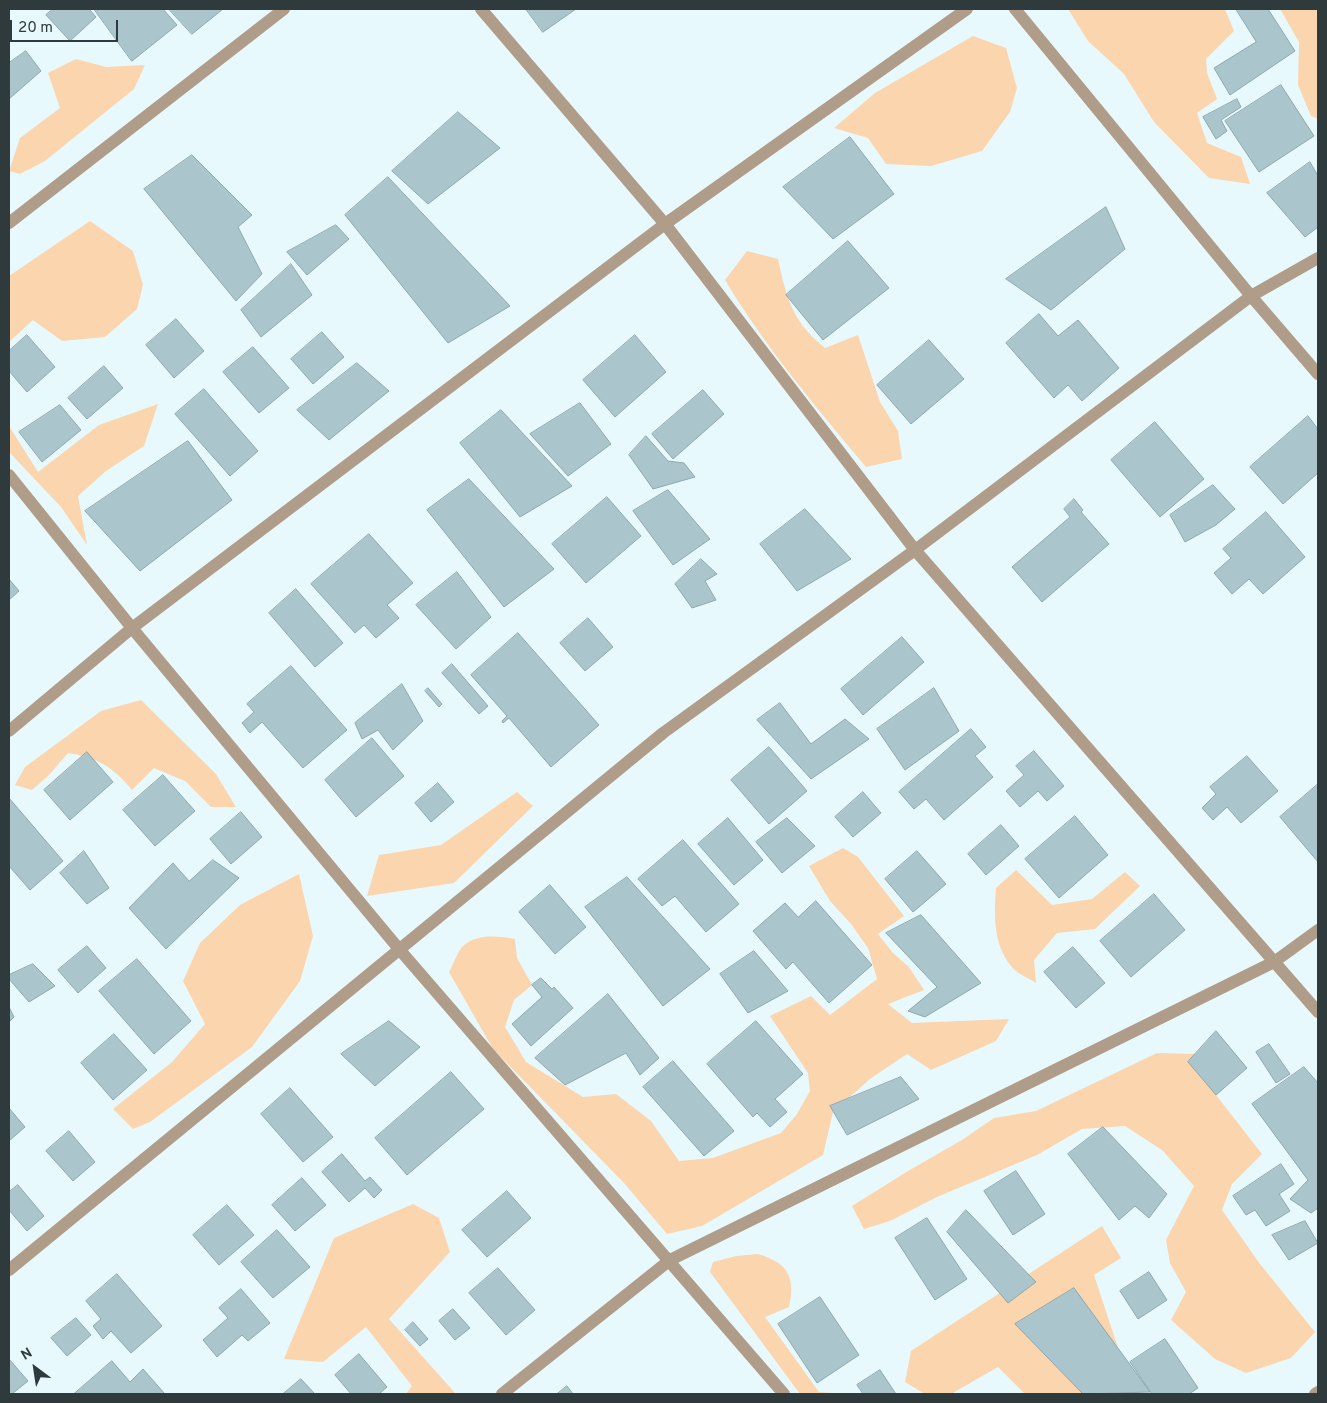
<!DOCTYPE html>
<style>
body{margin:0}
#map{position:relative;width:1327px;height:1403px;overflow:hidden;background:#e8f9fd;font-family:Overpass,sans-serif}
canvas{display:block}
.frame{position:absolute;inset:0;border:10px solid #2f3a3c;pointer-events:none}
.north{position:absolute;left:10px;top:1343px;width:50px;height:50px;-webkit-text-stroke:4px #e8f9fd;paint-order:stroke;rotate:329deg;font-size:14px;font-weight:700;line-height:20px;text-align:center;color:#2f3a3c}
.north::after{content:'';display:block;margin:auto;width:18px;height:22px;background:#2f3a3c;clip-path:polygon(50% 0,100% 100%,50% 72%,0 100%)}
.scale{position:absolute;left:10px;top:20px;width:108px;height:22px;box-sizing:border-box;border:2px solid #2f3a3c;border-top:0;padding-left:6px;font-size:15px;line-height:18px;white-space:nowrap;color:#2f3a3c;-webkit-text-stroke:4px #e8f9fd;paint-order:stroke}
</style>
<div id="map">
<canvas width="1327" height="1403"></canvas>
<div class="frame"></div>
<div class="north">N</div>
<div class="scale">20 m</div>
</div>
<script>
const context = document.querySelector('canvas').getContext('2d');
context.lineJoin = 'round';
function fill(path, color) { context.fillStyle = color; context.fill(path, 'evenodd'); }
function strokePath(path, color, width, dash) { context.strokeStyle = color; context.lineWidth = width; context.lineCap = dash ? 'butt' : 'round'; context.setLineDash(dash || []); context.stroke(path); }
const green = new Path2D(`
 M 1068,9 L 1225,9 L 1234,31 L 1206,59 L 1207,73 L 1217,99 L 1197,113 L 1207,143 L 1241,157 L 1250,184 L 1209,178 L 1154,122 L 1124,74 L 1088,41 Z
 M 1280,9 L 1318,9 L 1318,119 L 1311,116 L 1298,85 L 1299,42 Z
 M 973,36 L 1006,48 L 1017,88 L 1010,112 L 982,151 L 931,166 L 886,164 L 868,138 L 834,128 L 875,93 Z
 M 76,59 L 106,67 L 145,65 L 134,89 L 45,161 L 20,174 L 9,171 L 20,138 L 60,108 L 48,73 Z
 M 90,221 L 133,251 L 143,285 L 137,309 L 105,337 L 62,341 L 33,320 L 9,342 L 9,276 Z
 M 747,251 L 778,259 C 787,300 792,321 825,348 L 858,335 L 880,402 L 898,431 L 902,459 L 866,467 C 815,406 766,348 725,280 Z
 M 158,404 L 144,446 L 106,471 L 78,496 L 87,545 L 61,507 L 9,452 L 9,426 L 38,472 L 99,425 Z
 M 141,700 L 216,774 L 236,807 L 211,807 L 185,781 L 154,768 L 132,790 C 113,767 98,758 68,753 L 49,775 L 32,790 L 15,785 L 25,767 L 101,711 Z
 M 517,792 L 533,806 L 454,883 L 367,896 L 379,855 L 441,845 Z
 M 843,848 L 858,857 L 904,916 L 878,934 L 893,953 L 909,967 L 924,990 L 888,1004 L 912,1023 L 1009,1019 L 996,1041 L 931,1070 L 907,1054 L 870,1079 L 833,1112 L 823,1155 L 702,1226 L 667,1234 L 624,1183 L 493,1049 L 449,972 C 453,965 457,953 462,947 C 476,933 498,936 515,939 L 517,958 L 532,985 L 514,1000 L 505,1027 L 526,1062 L 583,1097 L 616,1094 L 651,1121 L 679,1161 L 713,1158 L 781,1133 L 797,1114 L 810,1091 L 808,1073 L 770,1016 L 811,996 L 830,1015 L 877,979 L 868,948 L 851,924 L 830,901 L 809,866 Z
 M 1016,870 L 1052,905 L 1092,899 L 1125,872 L 1140,886 L 1095,929 L 1057,933 L 1034,960 L 1036,983 C 1028,978 1016,973 1011,966 C 993,944 994,914 996,888 Z
 M 299,874 L 313,936 L 300,981 L 252,1047 L 150,1122 L 133,1129 L 113,1109 L 172,1062 L 205,1024 L 183,981 L 200,943 L 240,905 Z
 M 1157,1053 L 1197,1054 L 1216,1095 L 1262,1154 L 1232,1184 L 1222,1210 L 1260,1264 L 1315,1332 L 1291,1358 L 1246,1373 L 1215,1359 L 1171,1320 L 1186,1292 L 1170,1263 L 1166,1240 L 1194,1186 L 1162,1150 L 1125,1126 L 1082,1129 L 1037,1155 L 937,1197 L 890,1221 L 864,1229 L 852,1206 L 908,1171 L 962,1140 L 994,1118 L 1036,1111 Z
 M 413,1204 L 439,1218 L 450,1252 L 389,1319 L 456,1394 L 406,1394 L 412,1386 L 366,1327 L 323,1362 L 284,1359 L 334,1238 Z
 M 1102,1226 L 1121,1258 L 1094,1275 L 1118,1348 L 1098,1370 L 1110,1394 L 1025,1394 L 998,1367 L 951,1394 L 925,1394 L 905,1382 L 911,1351 Z
 M 757,1254 C 787,1262 796,1276 789,1307 L 765,1317 L 819,1392 L 845,1394 L 800,1394 L 710,1272 L 713,1262 L 736,1256 Z`);
const building = new Path2D(`
 M 53,9 L 89,9 L 96,17 L 70,41 L 46,15 Z
 M 94,9 L 163,9 L 177,25 L 132,61 Z
 M 169,9 L 223,9 L 192,34 Z
 M 526,9 L 576,9 L 543,32 Z
 M 1236,9 L 1268,9 L 1295,51 L 1230,95 L 1214,68 L 1256,42 Z
 M 26,51 L 41,71 L 9,99 L 9,63 Z
 M 1281,85 L 1314,136 L 1259,172 L 1225,121 Z
 M 1237,99 L 1241,107 L 1221,120 L 1227,131 L 1216,139 L 1203,117 Z
 M 458,112 L 500,148 L 428,204 L 392,171 Z
 M 850,137 L 894,194 L 833,239 L 783,187 Z
 M 192,155 L 252,215 L 238,227 L 262,274 L 236,301 L 144,189 Z
 M 1310,162 L 1318,176 L 1318,227 L 1305,237 L 1267,193 Z
 M 388,177 L 510,306 L 448,343 L 345,215 Z
 M 1106,207 L 1125,249 L 1051,310 L 1006,279 Z
 M 336,225 L 349,239 L 307,275 L 287,252 Z
 M 848,241 L 889,288 L 823,340 L 786,295 Z
 M 291,264 L 312,295 L 261,337 L 241,310 Z
 M 1039,314 L 1058,336 L 1078,320 L 1119,368 L 1082,401 L 1068,385 L 1054,398 L 1006,343 Z
 M 176,319 L 204,351 L 174,378 L 146,345 Z
 M 322,332 L 344,357 L 313,384 L 291,359 Z
 M 27,335 L 55,367 L 27,392 L 9,371 L 9,351 Z
 M 635,335 L 666,372 L 615,417 L 583,380 Z
 M 929,340 L 964,379 L 911,424 L 877,385 Z
 M 253,347 L 289,388 L 259,413 L 223,372 Z
 M 357,363 L 389,391 L 329,440 L 297,410 Z
 M 104,366 L 123,388 L 87,419 L 68,398 Z
 M 204,389 L 258,451 L 230,476 L 175,414 Z
 M 703,390 L 724,414 L 673,459 L 652,434 Z
 M 580,403 L 611,444 L 568,476 L 530,434 Z
 M 60,405 L 81,430 L 42,462 L 19,432 Z
 M 501,410 L 572,486 L 520,517 L 460,443 Z
 M 1308,416 L 1318,429 L 1318,473 L 1283,504 L 1250,467 Z
 M 1155,422 L 1204,479 L 1160,517 L 1111,460 Z
 M 646,436 L 668,461 L 684,463 L 695,477 L 653,489 L 629,455 Z
 M 188,441 L 232,500 L 140,571 L 85,511 Z
 M 469,479 L 554,569 L 504,607 L 427,510 Z
 M 1213,485 L 1235,509 L 1216,525 L 1185,542 L 1170,515 Z
 M 668,490 L 710,539 L 673,565 L 633,511 Z
 M 607,497 L 641,536 L 586,583 L 552,544 Z
 M 1074,499 L 1083,510 L 1081,512 L 1109,544 L 1042,602 L 1012,567 L 1070,517 L 1064,509 Z
 M 805,509 L 851,559 L 797,591 L 760,544 Z
 M 1266,512 L 1305,557 L 1263,594 L 1249,579 L 1232,594 L 1214,573 L 1231,558 L 1223,549 Z
 M 369,534 L 413,583 L 387,605 L 399,618 L 376,638 L 364,625 L 355,633 L 311,584 Z
 M 701,559 L 717,574 L 705,581 L 716,600 L 692,608 L 675,584 Z
 M 457,572 L 491,617 L 456,649 L 416,605 Z
 M 9,579 L 19,591 L 9,600 Z
 M 296,589 L 343,643 L 315,667 L 269,613 Z
 M 588,618 L 613,647 L 585,671 L 560,643 Z
 M 518,633 L 599,725 L 551,767 L 509,718 L 503,723 L 502,721 L 507,716 L 471,675 Z
 M 902,637 L 924,662 L 863,715 L 841,689 Z
 M 452,664 L 488,706 L 479,714 L 442,673 Z
 M 291,666 L 347,730 L 303,768 L 262,722 L 250,733 L 242,723 L 254,712 L 247,704 Z
 M 402,684 L 423,721 L 393,750 L 378,730 L 362,739 L 355,723 Z
 M 428,688 L 442,704 L 439,707 L 425,691 Z
 M 934,688 L 959,731 L 905,770 L 877,729 Z
 M 780,703 L 811,744 L 845,719 L 869,739 L 811,779 L 757,720 Z
 M 971,729 L 986,747 L 975,756 L 993,777 L 944,820 L 926,799 L 914,809 L 899,792 Z
 M 372,738 L 404,776 L 356,817 L 325,780 Z
 M 769,747 L 807,791 L 769,824 L 731,780 Z
 M 1034,751 L 1064,786 L 1047,801 L 1038,791 L 1020,807 L 1006,791 L 1024,775 L 1016,766 Z
 M 87,752 L 113,782 L 70,820 L 44,790 Z
 M 1247,756 L 1278,791 L 1241,823 L 1227,807 L 1213,820 L 1202,808 L 1216,794 L 1210,787 Z
 M 163,775 L 195,811 L 155,846 L 123,810 Z
 M 438,783 L 454,802 L 431,822 L 415,803 Z
 M 1318,784 L 1318,862 L 1280,817 Z
 M 863,792 L 881,813 L 853,837 L 835,817 Z
 M 9,798 L 63,861 L 30,890 L 9,866 Z
 M 241,812 L 262,837 L 231,864 L 210,839 Z
 M 1075,816 L 1108,855 L 1059,898 L 1025,859 Z
 M 728,818 L 763,860 L 734,885 L 698,844 Z
 M 787,818 L 815,846 L 782,873 L 756,842 Z
 M 1001,825 L 1019,846 L 986,875 L 968,854 Z
 M 683,840 L 739,904 L 706,932 L 675,896 L 662,906 L 638,879 Z
 M 84,851 L 109,888 L 87,904 L 60,873 Z
 M 917,851 L 946,884 L 913,912 L 885,879 Z
 M 213,860 L 239,878 L 166,949 L 129,908 L 173,863 L 189,881 Z
 M 627,877 L 710,969 L 663,1006 L 585,907 Z
 M 550,885 L 586,927 L 555,954 L 519,912 Z
 M 1154,894 L 1185,930 L 1131,977 L 1100,941 Z
 M 816,901 L 872,965 L 829,1003 L 793,962 L 786,969 L 753,931 L 785,903 L 798,917 Z
 M 921,915 L 981,983 L 925,1017 L 908,1011 L 937,987 L 886,933 Z
 M 87,946 L 106,968 L 78,993 L 58,970 Z
 M 1073,947 L 1105,983 L 1076,1008 L 1044,972 Z
 M 754,951 L 788,991 L 748,1013 L 720,974 Z
 M 137,959 L 191,1021 L 154,1054 L 99,991 Z
 M 33,964 L 55,986 L 29,1002 L 9,979 L 9,975 Z
 M 541,978 L 552,989 L 554,987 L 573,1008 L 531,1046 L 512,1024 L 542,997 L 532,985 Z
 M 608,994 L 659,1058 L 640,1075 L 626,1053 L 565,1085 L 535,1058 Z
 M 9,1007 L 14,1017 L 9,1022 Z
 M 389,1021 L 420,1047 L 375,1086 L 341,1054 Z
 M 756,1021 L 803,1074 L 775,1099 L 787,1112 L 770,1127 L 757,1113 L 753,1117 L 707,1064 Z
 M 1216,1031 L 1247,1068 L 1216,1095 L 1188,1062 Z
 M 114,1034 L 147,1070 L 113,1100 L 81,1063 Z
 M 1269,1044 L 1290,1074 L 1276,1083 L 1256,1052 Z
 M 673,1061 L 734,1131 L 704,1156 L 643,1087 Z
 M 1304,1067 L 1318,1083 L 1318,1208 L 1311,1213 L 1290,1199 L 1308,1180 L 1252,1104 Z
 M 451,1072 L 484,1109 L 407,1175 L 375,1138 Z
 M 901,1077 L 919,1099 L 847,1135 L 830,1106 Z
 M 290,1088 L 333,1137 L 303,1162 L 261,1114 Z
 M 9,1108 L 25,1127 L 9,1141 Z
 M 1103,1127 L 1167,1194 L 1149,1218 L 1135,1206 L 1119,1220 L 1068,1154 Z
 M 69,1131 L 95,1162 L 73,1181 L 46,1151 Z
 M 342,1154 L 365,1181 L 370,1177 L 382,1190 L 374,1198 L 365,1188 L 349,1202 L 322,1172 Z
 M 1281,1164 L 1294,1184 L 1279,1194 L 1290,1211 L 1266,1226 L 1255,1210 L 1246,1215 L 1233,1196 Z
 M 1016,1171 L 1045,1214 L 1013,1235 L 984,1191 Z
 M 302,1178 L 326,1205 L 295,1231 L 272,1205 Z
 M 18,1185 L 44,1216 L 27,1231 L 9,1210 L 9,1192 Z
 M 507,1191 L 531,1218 L 487,1257 L 462,1230 Z
 M 227,1205 L 254,1235 L 219,1265 L 193,1235 Z
 M 966,1210 L 1036,1282 L 1008,1303 L 947,1232 Z
 M 927,1218 L 967,1279 L 935,1300 L 895,1238 Z
 M 1305,1221 L 1318,1243 L 1289,1260 L 1272,1235 Z
 M 277,1230 L 310,1267 L 273,1298 L 241,1262 Z
 M 498,1268 L 535,1310 L 506,1335 L 469,1293 Z
 M 1149,1272 L 1167,1300 L 1138,1319 L 1120,1291 Z
 M 117,1274 L 162,1326 L 131,1353 L 111,1331 L 103,1339 L 93,1326 L 101,1319 L 86,1301 Z
 M 1074,1288 L 1150,1392 L 1083,1394 L 1015,1324 Z
 M 241,1289 L 270,1323 L 248,1341 L 242,1335 L 217,1357 L 203,1340 L 228,1318 L 219,1308 Z
 M 820,1297 L 859,1355 L 817,1383 L 778,1324 Z
 M 453,1309 L 470,1328 L 455,1340 L 439,1321 Z
 M 76,1318 L 91,1335 L 67,1356 L 51,1338 Z
 M 413,1322 L 428,1339 L 420,1346 L 405,1330 Z
 M 1165,1339 L 1198,1388 L 1189,1394 L 1152,1394 L 1130,1362 Z
 M 359,1354 L 387,1387 L 379,1394 L 351,1394 L 335,1375 Z
 M 9,1359 L 28,1381 L 12,1394 L 9,1394 Z
 M 112,1361 L 130,1382 L 143,1369 L 165,1394 L 74,1394 Z
 M 880,1370 L 896,1394 L 863,1394 L 857,1385 Z
 M 301,1379 L 315,1394 L 283,1394 Z
 M 567,1386 L 573,1394 L 557,1394 Z`);
const minor = new Path2D(`
 M 481,9 L 665,224 L 915,550 L 1318,1012
 M 1015,9 L 1251,296 L 1318,374
 M 9,223 L 284,9
 M 9,475 L 132,628 L 399,949 L 784,1394
 M 9,731 L 132,628 L 665,224 L 967,9
 M 9,1270 L 663,733 L 915,550 L 1251,296 L 1318,258
 M 502,1394 L 670,1260 L 1274,962 L 1318,930
 M 1315,1394 L 1318,1392`);
fill(green, '#fad5ae');
fill(building, '#aac6cc');
strokePath(building, '#8da8ae', 1);
strokePath(minor, '#af9d89', 12);
</script>
